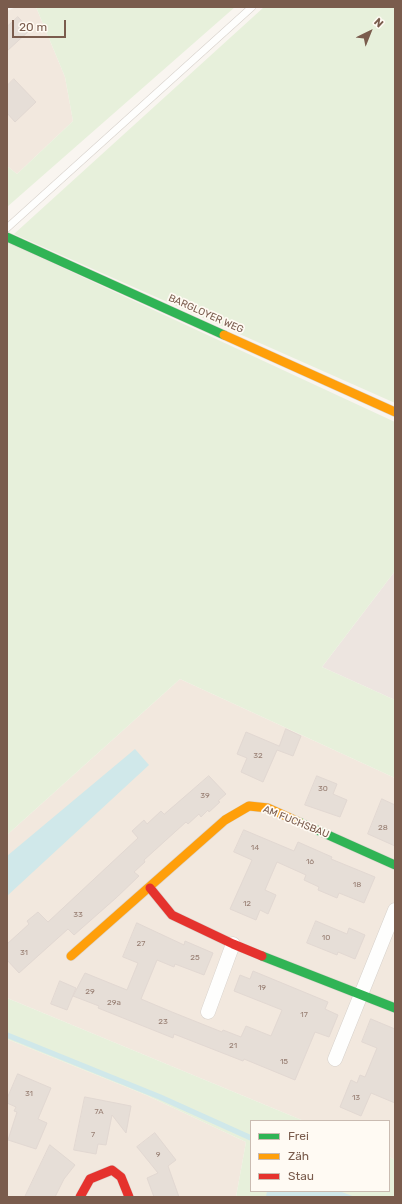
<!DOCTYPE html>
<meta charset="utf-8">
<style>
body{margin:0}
#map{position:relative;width:402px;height:1204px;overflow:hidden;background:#f9f5f0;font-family:Rubik,sans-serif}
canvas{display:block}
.frame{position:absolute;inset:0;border:8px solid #7a5c4d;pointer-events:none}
.legend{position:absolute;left:250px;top:1120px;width:140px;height:72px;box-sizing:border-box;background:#fffaf3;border:1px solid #cabbb1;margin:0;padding:5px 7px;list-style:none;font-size:12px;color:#7a5c4d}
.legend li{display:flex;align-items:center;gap:8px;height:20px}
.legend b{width:20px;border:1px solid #cabbb1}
.north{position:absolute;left:350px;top:12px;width:40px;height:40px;-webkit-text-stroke:3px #fffaf3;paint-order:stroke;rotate:43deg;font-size:11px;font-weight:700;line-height:16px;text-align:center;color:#7a5c4d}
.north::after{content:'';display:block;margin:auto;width:14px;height:18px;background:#7a5c4d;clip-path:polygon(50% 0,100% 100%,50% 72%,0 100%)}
.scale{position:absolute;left:12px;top:20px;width:54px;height:18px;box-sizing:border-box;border:2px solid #7a5c4d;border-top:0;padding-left:5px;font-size:12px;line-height:14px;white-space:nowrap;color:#7a5c4d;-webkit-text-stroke:3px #fffaf3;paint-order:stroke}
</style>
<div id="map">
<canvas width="402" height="1204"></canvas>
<div class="frame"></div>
<ul class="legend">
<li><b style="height:5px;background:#30b455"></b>Frei</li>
<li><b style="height:5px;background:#ff9f0a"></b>Zäh</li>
<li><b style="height:5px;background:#e5322d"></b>Stau</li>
</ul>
<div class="north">N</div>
<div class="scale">20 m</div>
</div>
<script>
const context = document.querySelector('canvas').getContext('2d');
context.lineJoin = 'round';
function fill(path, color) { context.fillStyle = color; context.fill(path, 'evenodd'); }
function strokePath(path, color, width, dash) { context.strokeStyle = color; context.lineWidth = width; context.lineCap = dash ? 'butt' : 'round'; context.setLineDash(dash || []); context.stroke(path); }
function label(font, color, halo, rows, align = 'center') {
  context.font = font + ' Rubik,sans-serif'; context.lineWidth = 3.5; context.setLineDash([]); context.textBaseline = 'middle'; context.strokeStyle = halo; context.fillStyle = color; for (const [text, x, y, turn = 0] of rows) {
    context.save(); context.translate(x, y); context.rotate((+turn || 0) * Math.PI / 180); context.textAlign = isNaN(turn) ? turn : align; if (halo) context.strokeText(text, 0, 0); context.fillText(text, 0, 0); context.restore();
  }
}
const residential = new Path2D(`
 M 16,7 L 36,7 L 65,77 L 73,121 L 17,174 L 7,166 L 7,11 Z
 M 180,679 L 395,778 L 395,1160 L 389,1157 L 389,1121 L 304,1121 L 7,998 L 7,835 Z
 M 7,1039 L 146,1095 L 246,1142 L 236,1197 L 7,1197 Z`);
const industrial = new Path2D(`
 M 395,571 L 395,700 L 322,667 Z`);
const green = new Path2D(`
 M 36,7 L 235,7 L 7,207 L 7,166 L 17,174 L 73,121 L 65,77 Z
 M 264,7 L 395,7 L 395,403 L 14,234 Z
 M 7,242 L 395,422 L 395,571 L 322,667 L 395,700 L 395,778 L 180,679 L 7,835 Z
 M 7,998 L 304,1121 L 251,1121 L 251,1191 L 389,1191 L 389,1157 L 395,1160 L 395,1197 L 236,1197 L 246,1142 L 146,1095 L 7,1039 Z`);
const water = new Path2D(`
 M 135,749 L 149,765 L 7,896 L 7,856 Z
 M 267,1191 L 339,1191 L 355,1197 L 266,1197 Z`);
const stream = new Path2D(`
 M 7,1035 L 160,1097 L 251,1138`);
const building = new Path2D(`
 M 18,17 L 30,30 L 7,51 L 7,27 Z
 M 14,79 L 36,102 L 15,122 L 7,113 L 7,86 Z
 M 286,729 L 301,736 L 293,756 L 277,750 L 263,782 L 241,772 L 247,758 L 237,754 L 246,732 L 279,746 Z
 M 209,776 L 226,794 L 218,801 L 220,802 L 209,812 L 208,810 L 201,817 L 199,814 L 188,824 L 186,822 L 144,860 L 145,862 L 134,872 L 139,876 L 116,898 L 74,935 L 68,929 L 19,973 L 7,960 L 7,944 L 29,924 L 27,921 L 38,912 L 48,922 L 138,838 L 132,831 L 144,820 L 147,824 L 161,811 L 164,814 Z
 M 317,776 L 337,784 L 333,794 L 347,800 L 340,817 L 305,805 Z
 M 382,799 L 395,805 L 395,846 L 368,834 Z
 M 244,830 L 294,851 L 298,842 L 332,857 L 331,859 L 375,877 L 364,903 L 339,893 L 337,898 L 318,890 L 319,887 L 304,880 L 306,875 L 277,862 L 265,890 L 276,895 L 268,914 L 260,910 L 256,920 L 230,909 L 252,860 L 234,852 Z
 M 316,921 L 347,934 L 349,928 L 365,935 L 355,959 L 338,952 L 337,955 L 307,943 Z
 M 137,923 L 184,945 L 185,941 L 213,953 L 204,975 L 175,964 L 174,967 L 157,960 L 141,999 L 172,1012 L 222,1032 L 223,1030 L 241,1037 L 246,1026 L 271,1036 L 282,1010 L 234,991 L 240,975 L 250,979 L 253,971 L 328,1002 L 325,1009 L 338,1015 L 329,1037 L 315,1032 L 295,1080 L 244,1059 L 243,1061 L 174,1034 L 173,1038 L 98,1008 L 99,1006 L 73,996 L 85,973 L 127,990 L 138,963 L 123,957 Z
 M 60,981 L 76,988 L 67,1010 L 51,1004 Z
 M 371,1019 L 395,1029 L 395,1103 L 371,1093 L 361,1116 L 340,1107 L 351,1080 L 357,1083 L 360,1075 L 365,1077 L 377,1048 L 362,1042 Z
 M 18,1074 L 51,1088 L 38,1119 L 47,1123 L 36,1149 L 8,1140 L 17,1112 L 14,1111 L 16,1107 L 7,1103 L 7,1099 Z
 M 85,1097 L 131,1106 L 126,1133 L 112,1115 L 106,1145 L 98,1144 L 96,1154 L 74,1150 Z
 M 155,1133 L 176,1160 L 168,1166 L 179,1197 L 154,1197 L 147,1178 L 158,1173 L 137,1147 Z
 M 50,1145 L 75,1165 L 64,1179 L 55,1197 L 25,1197 Z`);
const lane = new Path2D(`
 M 7,228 L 252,7`);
const street = new Path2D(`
 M 208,1012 L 233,944
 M 335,1059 L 395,910`);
const fast = new Path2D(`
 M 7,237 L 224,335
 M 299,822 L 395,865
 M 262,956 L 395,1008`);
const slow = new Path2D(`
 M 224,335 L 395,412
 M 71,956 L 225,820 L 249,806 L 268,808 L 299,822`);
const jam = new Path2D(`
 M 150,888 L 172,915 L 233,944 L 262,956
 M 80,1197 L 90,1179 L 112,1170 L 121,1177 L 129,1197`);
const numberNames = [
 ["32",258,756],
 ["30",323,789],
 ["39",205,796],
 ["28",383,828],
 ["14",255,848],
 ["16",310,862],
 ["18",357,885],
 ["12",247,904],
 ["33",78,915],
 ["10",326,938],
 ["27",141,944],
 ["31",24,953],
 ["25",195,958],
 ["19",262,988],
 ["29",90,992],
 ["29a",114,1003],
 ["17",304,1015],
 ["23",163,1022],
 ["21",233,1046],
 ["15",284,1062],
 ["31",29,1094],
 ["13",356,1098],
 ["7A",99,1112],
 ["7",93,1135],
 ["9",158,1155]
];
const streetNames = [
 ["BARGLOYER WEG",206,314,24],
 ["AM FUCHSBAU",296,822,22]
];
fill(residential, '#f2e8de');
fill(industrial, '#ede5e0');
fill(green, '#e7f0db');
fill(water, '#d0e8ea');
strokePath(stream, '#d0e8ea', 5.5);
fill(building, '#e6ded7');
strokePath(building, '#e2d8d2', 1);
strokePath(lane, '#d7d1cb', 8);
strokePath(street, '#d7d1cb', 15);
strokePath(fast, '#d9d2cb', 10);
strokePath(slow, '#d9d2cb', 10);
strokePath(jam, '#d9d2cb', 10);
strokePath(lane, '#fefefd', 7);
strokePath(street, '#fefefd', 14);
strokePath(fast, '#30b455', 9);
strokePath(slow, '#ff9f0a', 9);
strokePath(jam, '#e5322d', 9);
label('8px', '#977e72', null, numberNames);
label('10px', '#7a5c4d', '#fffaf3', streetNames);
</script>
